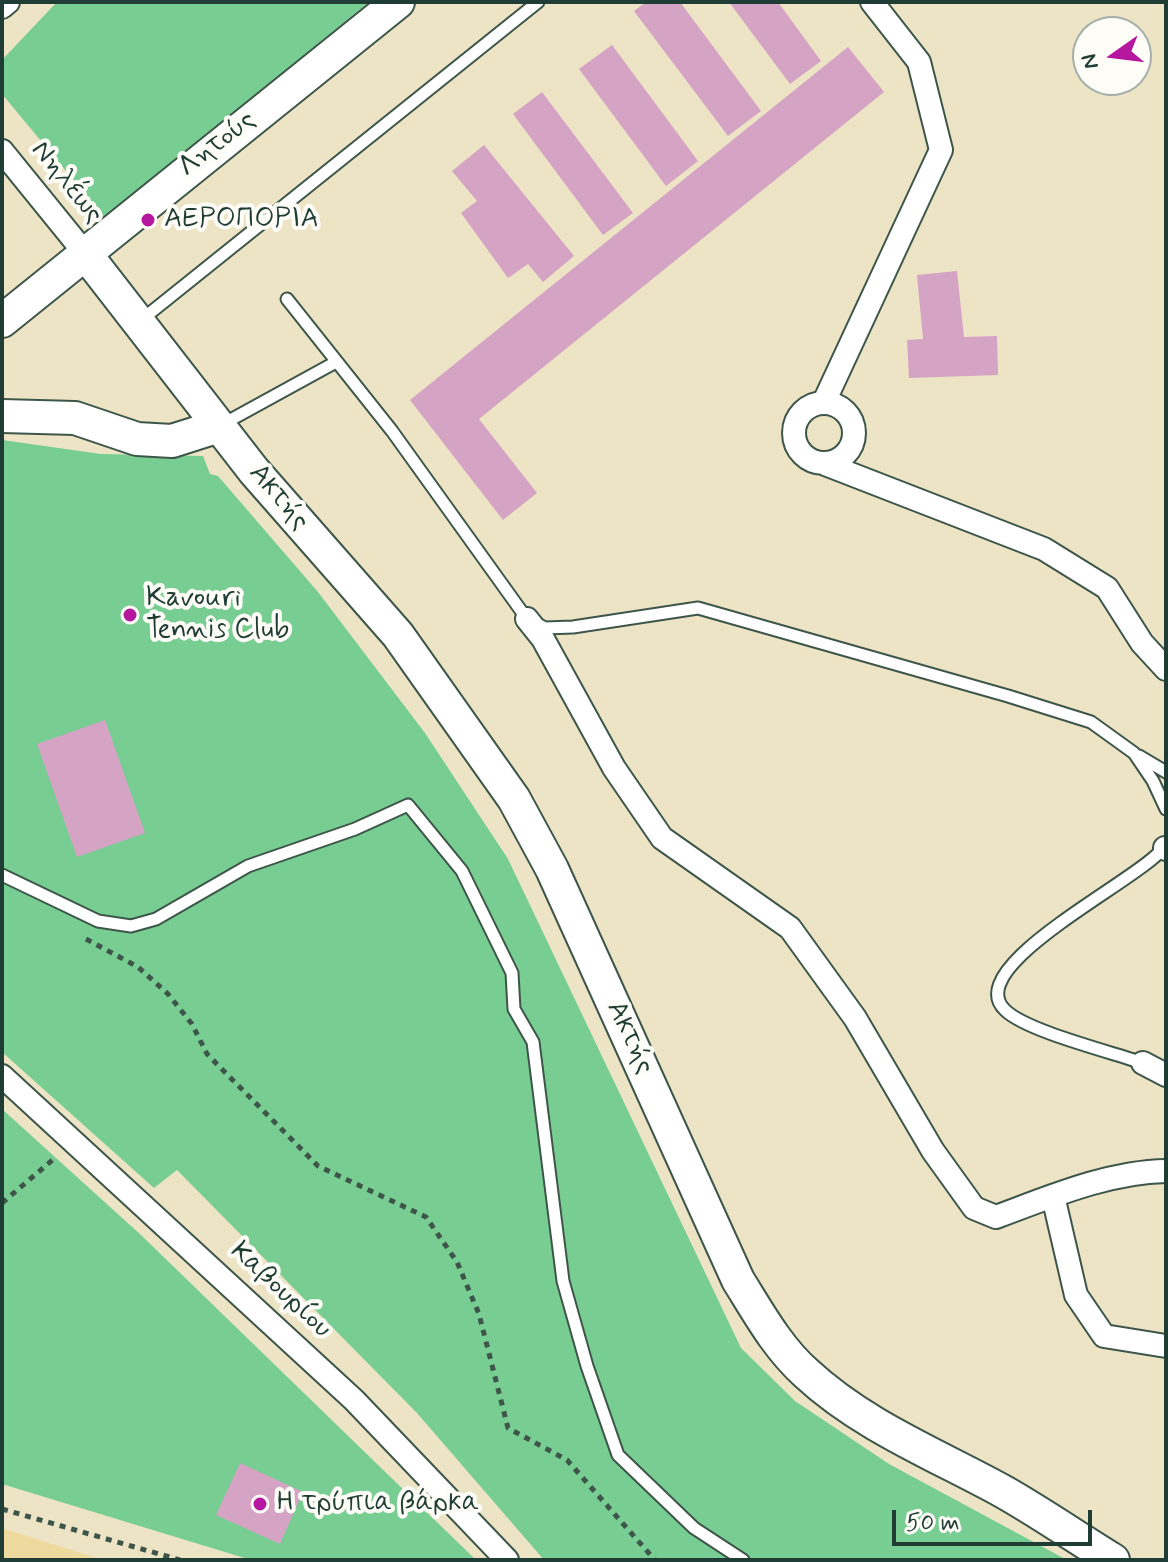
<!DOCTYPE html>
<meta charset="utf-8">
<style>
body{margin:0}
#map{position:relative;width:1168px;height:1562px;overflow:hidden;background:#ece4c5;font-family:Mynerve,sans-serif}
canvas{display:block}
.frame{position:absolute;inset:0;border:4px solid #1f3d34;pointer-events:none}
.north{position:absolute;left:1072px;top:16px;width:80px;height:80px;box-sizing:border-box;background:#fdfcf7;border:2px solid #a4b0a9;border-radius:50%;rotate:256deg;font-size:22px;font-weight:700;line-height:32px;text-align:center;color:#1f3d34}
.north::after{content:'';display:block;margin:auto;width:28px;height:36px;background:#b5179e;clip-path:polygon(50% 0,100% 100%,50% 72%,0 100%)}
.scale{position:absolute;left:892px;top:1510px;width:200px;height:36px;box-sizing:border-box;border:4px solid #1f3d34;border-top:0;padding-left:10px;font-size:24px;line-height:28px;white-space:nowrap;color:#1f3d34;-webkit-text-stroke:6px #fdfcf7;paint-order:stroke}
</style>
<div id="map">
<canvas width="1168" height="1562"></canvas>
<div class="frame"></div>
<div class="north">N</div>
<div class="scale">50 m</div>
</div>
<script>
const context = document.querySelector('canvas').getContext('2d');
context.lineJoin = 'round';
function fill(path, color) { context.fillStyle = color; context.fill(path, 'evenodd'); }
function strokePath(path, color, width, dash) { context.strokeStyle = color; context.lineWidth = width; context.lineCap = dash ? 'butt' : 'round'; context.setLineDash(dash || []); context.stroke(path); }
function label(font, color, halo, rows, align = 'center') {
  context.font = font + ' Mynerve,sans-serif'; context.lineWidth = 8; context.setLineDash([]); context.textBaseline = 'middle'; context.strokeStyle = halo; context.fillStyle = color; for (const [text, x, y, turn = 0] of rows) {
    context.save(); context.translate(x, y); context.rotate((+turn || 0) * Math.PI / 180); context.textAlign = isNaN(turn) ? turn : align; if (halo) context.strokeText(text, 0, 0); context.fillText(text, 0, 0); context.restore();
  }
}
const green = new Path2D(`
 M 57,2 L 369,2 L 105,218 L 2,94 L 2,60 Z
 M 2,440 L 101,454 L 203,456 L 210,474 L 218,476 L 318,592 L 425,733 L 508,859 L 741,1348 L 795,1401 L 889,1464 L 1067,1560 L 544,1560 L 417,1413 L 177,1170 L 154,1188 L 2,1052 Z
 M 2,1109 L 141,1235 L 476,1560 L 251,1560 L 2,1484 Z`);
const sand = new Path2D(`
 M 2,1528 L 99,1559 L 102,1560 L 2,1560 Z`);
const building = new Path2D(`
 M 646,2 L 680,2 L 761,111 L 728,136 L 634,11 Z
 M 729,2 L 778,2 L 821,61 L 790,84 Z
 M 612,45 L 698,161 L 666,186 L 579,69 Z
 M 848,47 L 884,92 L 479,419 L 537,493 L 503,520 L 410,400 Z
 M 542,92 L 633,213 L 603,235 L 513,114 Z
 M 484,145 L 574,256 L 543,282 L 528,264 L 508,278 L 461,213 L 477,201 L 452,171 Z
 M 957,271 L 964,337 L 997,336 L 998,375 L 909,378 L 907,340 L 923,339 L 917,275 Z
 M 105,720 L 145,833 L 77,857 L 37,744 Z
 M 240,1463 L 303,1492 L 280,1544 L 216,1515 Z`);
const path = new Path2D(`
 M 86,939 L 138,967 L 168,994 L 192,1024 L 207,1054 L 318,1166 L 426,1217 L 457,1262 L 479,1314 L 508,1428 L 567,1460 L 655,1560
 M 2,1203 L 56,1157
 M 2,1509 L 180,1560`);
const lane = new Path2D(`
 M 287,299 L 392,431 L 527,619 L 545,628 L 573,627 L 698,608 L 1008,696 L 1091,722 L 1134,753 L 1153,781 L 1166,809
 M 140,321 L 538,2
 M 223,424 L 336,362
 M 1139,756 L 1166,772
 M 2,875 L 98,921 L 131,926 L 156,919 L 248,866 L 355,829 L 408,805 L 462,871 L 512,973 L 514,1009 L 533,1042 L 563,1281 L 587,1366 L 618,1455 L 694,1528 L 743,1560
 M 1143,1063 C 1111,1052 1026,1031 1005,1010 C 958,965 1151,875 1165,845`);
const street = new Path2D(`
 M 2,7 L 8,2
 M 2,151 L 84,252
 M 824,402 L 941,150 L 919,62 L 872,2
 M794 433a30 30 0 1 1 60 0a30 30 0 1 1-60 0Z
 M 825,464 L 1044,549 L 1107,588 L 1142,643 L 1166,669
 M 527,619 L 543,639 L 614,768 L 662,838 L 790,928 L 855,1018 L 933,1151 L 974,1208 L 996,1217 C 1050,1197 1108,1172 1166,1171
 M 1165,848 L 1166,849
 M 1143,1063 L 1166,1075
 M 2,1076 L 354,1400 L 507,1560
 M 1053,1196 L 1076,1295 L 1104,1336 L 1166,1346`);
const secondary = new Path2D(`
 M 84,252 L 254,471 L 398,635 L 514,799 L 552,869 L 738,1280 C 758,1312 777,1347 806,1373 C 863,1426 937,1455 1004,1492 C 1041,1513 1077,1538 1113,1560
 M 2,321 L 398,2
 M 2,416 L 75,418 L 137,439 L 172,441 L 219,426`);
const markers = [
 [148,220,8,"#b5179e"],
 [130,615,8,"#b5179e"],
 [260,1504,8,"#b5179e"]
];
const streetNames = [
 ["Λητούς",218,145,-38],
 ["Νηλέως",66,183,51],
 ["Ακτής",278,498,50],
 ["Ακτής",629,1038,65],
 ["Καβουρίου",280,1291,43]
];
const poiNames = [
 ["ΑΕΡΟΠΟΡΙΑ",164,220],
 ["Kavouri",146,599],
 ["Tennis Club",146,631],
 ["Η τρύπια βάρκα",276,1504]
];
fill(green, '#78ce92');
fill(sand, '#eeda9e');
fill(building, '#d5a3c4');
strokePath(lane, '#3e564a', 15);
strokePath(street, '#3e564a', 26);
strokePath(secondary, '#3e564a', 36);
strokePath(path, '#3e564a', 5, [6, 6]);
strokePath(lane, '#fff', 11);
strokePath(street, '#fff', 22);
strokePath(secondary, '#fff', 32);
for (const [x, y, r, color] of markers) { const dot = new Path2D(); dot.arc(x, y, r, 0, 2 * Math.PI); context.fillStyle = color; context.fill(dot); strokePath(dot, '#fdfcf7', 3); }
label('28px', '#1f3d34', '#fdfcf7', streetNames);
label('28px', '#1f3d34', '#fdfcf7', poiNames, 'left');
</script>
